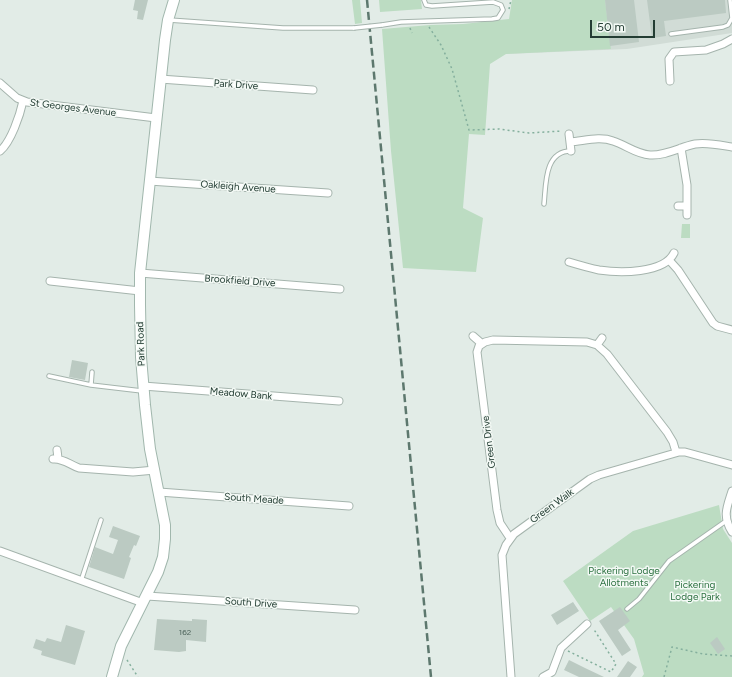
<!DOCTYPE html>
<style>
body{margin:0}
#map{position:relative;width:732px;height:677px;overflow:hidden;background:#e2ece7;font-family:Figtree,sans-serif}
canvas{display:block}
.scale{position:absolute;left:590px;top:20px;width:65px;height:18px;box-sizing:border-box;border:2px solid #233d33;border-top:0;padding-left:5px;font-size:12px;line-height:14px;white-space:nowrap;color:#233d33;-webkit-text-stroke:3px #f3f9f5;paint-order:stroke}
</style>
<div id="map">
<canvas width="732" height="677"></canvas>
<div class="scale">50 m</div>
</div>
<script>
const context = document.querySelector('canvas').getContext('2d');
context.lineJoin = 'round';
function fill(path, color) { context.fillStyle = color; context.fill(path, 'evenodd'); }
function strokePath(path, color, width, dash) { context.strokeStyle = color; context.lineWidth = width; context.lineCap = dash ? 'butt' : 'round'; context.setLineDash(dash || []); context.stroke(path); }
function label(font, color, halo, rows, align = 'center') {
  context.font = font + ' Figtree,sans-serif'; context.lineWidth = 3; context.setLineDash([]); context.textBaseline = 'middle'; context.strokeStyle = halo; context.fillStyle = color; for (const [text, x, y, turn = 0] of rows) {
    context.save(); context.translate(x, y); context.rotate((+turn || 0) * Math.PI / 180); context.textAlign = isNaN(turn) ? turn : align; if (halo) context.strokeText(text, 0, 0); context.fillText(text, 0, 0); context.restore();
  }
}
const built = new Path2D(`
 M 512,0 L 732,0 L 732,33 L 627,49 L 506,54 Z`);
const green = new Path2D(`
 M 352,0 L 360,0 L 362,23 L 355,24 Z
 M 379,0 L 421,0 L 422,9 L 380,12 Z
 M 512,0 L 605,0 L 611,49 L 506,54 L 490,64 L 485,135 L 469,134 L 463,208 L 483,218 L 476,272 L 403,268 L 391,151 L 382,29 L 430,25 L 463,24 L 509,19 Z
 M 682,224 L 690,224 L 690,238 L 681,238 Z
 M 719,505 L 723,529 L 732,543 L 732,677 L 642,677 L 644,674 L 634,639 L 611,607 L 590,621 L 563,581 L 633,531 Z`);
const building = new Path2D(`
 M 135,0 L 148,0 L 143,20 L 137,19 L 138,11 L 133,10 Z
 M 605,0 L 634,0 L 639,42 L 610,46 Z
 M 647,0 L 725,0 L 726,13 L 664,21 L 666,36 L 652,38 Z
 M 72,360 L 88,363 L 85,380 L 69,377 Z
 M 113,526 L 140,536 L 136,546 L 134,545 L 129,557 L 131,558 L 124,579 L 89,567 L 95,547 L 113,554 L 118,540 L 109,537 Z
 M 573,602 L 579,611 L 557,625 L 551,615 Z
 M 620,607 L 630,621 L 618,630 L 631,650 L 622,656 L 599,621 Z
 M 157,619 L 192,621 L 192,619 L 207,620 L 206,642 L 186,640 L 186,651 L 179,652 L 154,650 Z
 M 66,625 L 85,631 L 75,665 L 41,655 L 42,651 L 33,648 L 36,639 L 45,642 L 47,638 L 61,642 Z
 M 717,637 L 725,649 L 718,654 L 710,643 Z
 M 569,660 L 585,668 L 604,677 L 579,677 L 564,670 Z
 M 628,661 L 637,667 L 630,677 L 617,677 Z`);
const path = new Path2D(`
 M 509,9 L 511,0
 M 429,27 L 441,45 L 452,69 L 469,130 L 499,129 L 529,133 L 562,131
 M 410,28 L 412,33
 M 568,651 L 611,672 L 616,664 L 593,628
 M 127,660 L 138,677
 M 664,677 L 672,647 L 703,654 L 732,656`);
const lane = new Path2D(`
 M 730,0 L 732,18
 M 169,20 L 283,28 L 354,28
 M 382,25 L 401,22 L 492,19 L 498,18 L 503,10 L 501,5 L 493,2 L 432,6 L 426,5 L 424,0
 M 671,34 L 723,27 L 728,25 L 732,18
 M 544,204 C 546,185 544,151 571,151
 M 49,376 L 91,385 L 142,391
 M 91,385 L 92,372
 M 81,581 L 101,520
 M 627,609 L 639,599 L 669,561 L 726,521`);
const street = new Path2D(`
 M 160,79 L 313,90
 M 670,81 L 669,59 L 674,52 L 706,50 L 723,44 L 732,39
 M 0,83 L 17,98 L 27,102 L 156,118
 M 569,134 L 571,151
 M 570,142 C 584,141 600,136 613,141 C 626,145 636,154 650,155 C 666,156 680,147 695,144 C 707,142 720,145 732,147
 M 681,148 L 687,185 L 687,215
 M 0,151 C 11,142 20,115 23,101
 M 149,181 L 328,193
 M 678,206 L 687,206
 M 669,260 L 678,270 L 713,323 L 717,326 L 732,330
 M 569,262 C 579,265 589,268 599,270 C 619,273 664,274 674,253
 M 140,273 L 340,289
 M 50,281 L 140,291
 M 473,336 L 481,343
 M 597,345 L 602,338
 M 143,386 L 339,401
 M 57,450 L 58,458
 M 53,459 C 63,458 70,465 79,468 L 133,472 L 155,470
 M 732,491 C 727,507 722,516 732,532
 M 159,492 L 349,506
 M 510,538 L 500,523 L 497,510 L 477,352 L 479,346 L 485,342 L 493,340 L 587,342 L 597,345 L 607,354 L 667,432 L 673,442 L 676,452
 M 0,551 L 143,603
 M 147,596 L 355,610
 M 511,677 L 502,555 L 506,545 L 514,534 L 590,479 L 599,475 L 679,452 L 685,452 L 732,465
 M 543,677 L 552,672 L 561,648 L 587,624`);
const secondary = new Path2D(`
 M 112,677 L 121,646 L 158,572 L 163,557 L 165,539 L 165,525 L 150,449 L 145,405 L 141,357 L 140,305 L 140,273 L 165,40 L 168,20 L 174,0`);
const rail = new Path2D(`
 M 367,0 L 431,677`);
const laneBridge = new Path2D(`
 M 354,28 L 382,25`);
const numberNames = [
 ["162",185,633]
];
const streetNames = [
 ["Park Drive",236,85,4],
 ["St Georges Avenue",73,108,7],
 ["Oakleigh Avenue",238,187,4],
 ["Brookfield Drive",240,281,4],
 ["Park Road",141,344,-92],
 ["Meadow Bank",241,394,5],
 ["Green Drive",489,442,-97],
 ["South Meade",254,499,4],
 ["Green Walk",552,506,-36],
 ["South Drive",251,603,4]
];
const parkNames = [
 ["Pickering Lodge",624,571],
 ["Allotments",624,583],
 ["Pickering",695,585],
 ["Lodge Park",695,597]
];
fill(built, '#d1dcd6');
fill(green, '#bcdcc2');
fill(building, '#bbcac2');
strokePath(lane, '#a5b4ad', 5.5);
strokePath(street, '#a5b4ad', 9);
strokePath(secondary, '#a1b7ad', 12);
strokePath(path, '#84af9d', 1.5, [2, 3]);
strokePath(lane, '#fff', 3.5);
strokePath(street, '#fff', 7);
strokePath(secondary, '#fff', 10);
strokePath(rail, '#5d786e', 2.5, [8, 4]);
strokePath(laneBridge, '#a5b4ad', 5.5, []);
strokePath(laneBridge, '#fff', 3.5);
label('8px', '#496057', null, numberNames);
label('10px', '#233d33', '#f3f9f5', streetNames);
label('10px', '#2e7242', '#f3f9f5', parkNames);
</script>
